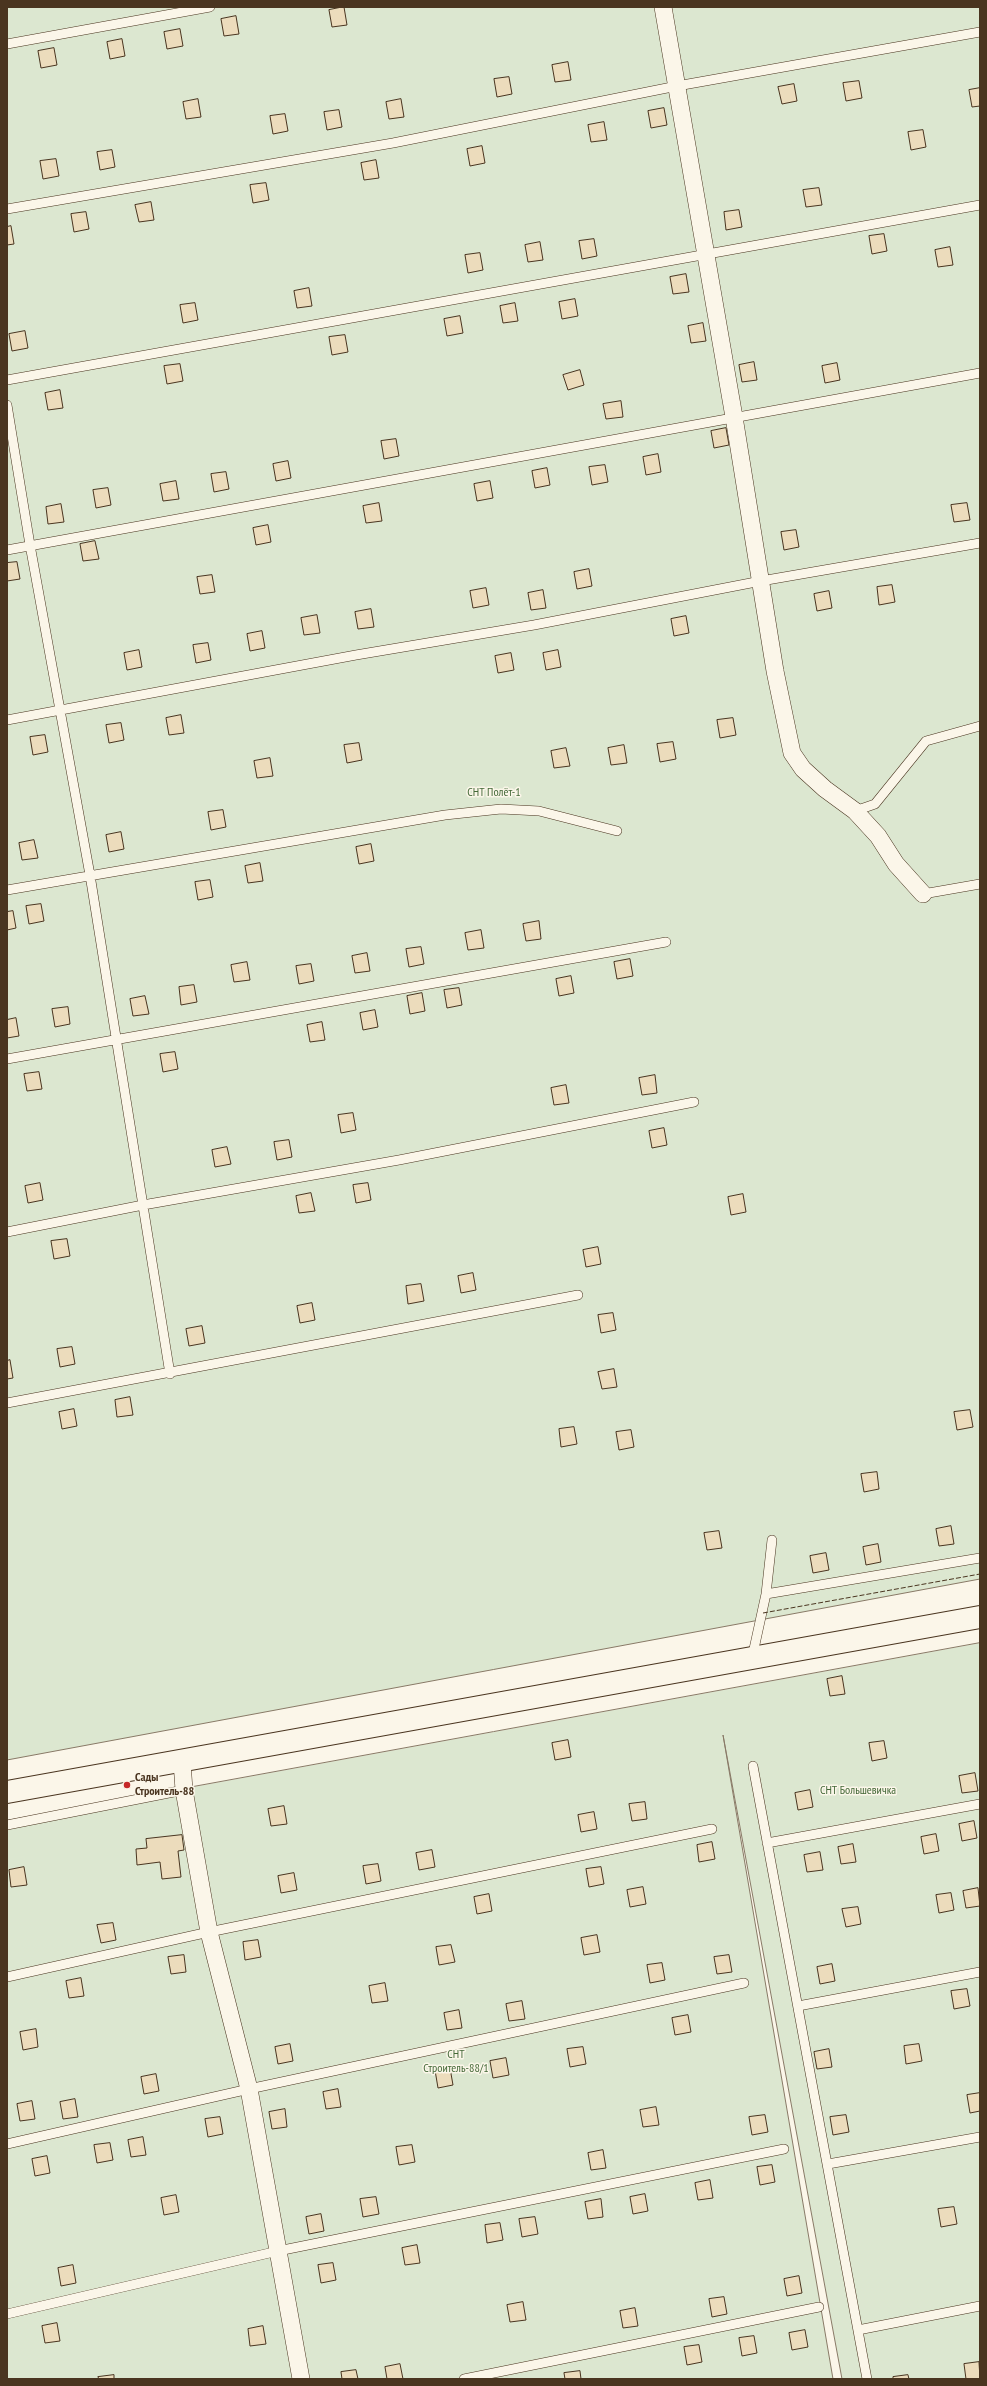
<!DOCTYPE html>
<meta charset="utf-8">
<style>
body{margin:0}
#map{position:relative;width:987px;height:2386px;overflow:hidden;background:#fbf6e9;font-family:"PT Sans Narrow",sans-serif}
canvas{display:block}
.frame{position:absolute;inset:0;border:8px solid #4a3520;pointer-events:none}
</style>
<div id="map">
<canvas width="987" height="2386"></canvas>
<div class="frame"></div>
</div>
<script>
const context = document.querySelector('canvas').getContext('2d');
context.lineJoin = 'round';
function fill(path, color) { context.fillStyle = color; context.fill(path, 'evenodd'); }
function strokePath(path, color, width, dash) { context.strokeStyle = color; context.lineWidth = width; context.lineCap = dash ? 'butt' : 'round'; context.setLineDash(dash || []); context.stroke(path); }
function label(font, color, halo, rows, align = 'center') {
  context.font = font + ' "PT Sans Narrow",sans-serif'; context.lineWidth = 3; context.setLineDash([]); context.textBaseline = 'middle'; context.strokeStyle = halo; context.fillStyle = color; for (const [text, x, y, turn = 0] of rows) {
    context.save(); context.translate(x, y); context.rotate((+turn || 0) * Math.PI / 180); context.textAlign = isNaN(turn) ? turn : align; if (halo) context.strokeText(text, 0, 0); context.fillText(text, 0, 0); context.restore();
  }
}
const green = new Path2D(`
 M 7,7 L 980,7 L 980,1579 L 7,1760 Z
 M 980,1643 L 980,2379 L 842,2379 L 723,1735 L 833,2379 L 7,2379 L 7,1821 Z`);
const building = new Path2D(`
 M 344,7 L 347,25 L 332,27 L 329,10 Z
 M 236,16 L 239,34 L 224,36 L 221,19 Z
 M 180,29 L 183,46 L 167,49 L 164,32 Z
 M 122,39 L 125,56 L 110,59 L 107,42 Z
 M 54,48 L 57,65 L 41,68 L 38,51 Z
 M 568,62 L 571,80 L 555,82 L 552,65 Z
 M 509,77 L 512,94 L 497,97 L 494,79 Z
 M 859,81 L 862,98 L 846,101 L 843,83 Z
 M 794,84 L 797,101 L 782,104 L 778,87 Z
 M 980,88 L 980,106 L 972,107 L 969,90 Z
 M 198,99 L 201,117 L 186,119 L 183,102 Z
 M 401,99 L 404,117 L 389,119 L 386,102 Z
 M 664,108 L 667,125 L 651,128 L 648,111 Z
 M 339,110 L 342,127 L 327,130 L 324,112 Z
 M 285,114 L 288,131 L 273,134 L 270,116 Z
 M 604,122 L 607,140 L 591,142 L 588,125 Z
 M 923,130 L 926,147 L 911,150 L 908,132 Z
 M 482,146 L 485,163 L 470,166 L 467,149 Z
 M 112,150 L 115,167 L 100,170 L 97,152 Z
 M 56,159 L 59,176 L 43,179 L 40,161 Z
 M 376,160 L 379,178 L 364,180 L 361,163 Z
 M 266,183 L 269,200 L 253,203 L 250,185 Z
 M 819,188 L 822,205 L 806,207 L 803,190 Z
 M 151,202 L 154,220 L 139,222 L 135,205 Z
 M 739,210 L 742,227 L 726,230 L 724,212 Z
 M 86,212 L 89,229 L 74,232 L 71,214 Z
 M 11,226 L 14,244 L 7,245 L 7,227 Z
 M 884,234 L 887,251 L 872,254 L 869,236 Z
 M 594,239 L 597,256 L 582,259 L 579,241 Z
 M 540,242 L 543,260 L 528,262 L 525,245 Z
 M 950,247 L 953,265 L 938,267 L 935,250 Z
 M 480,253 L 483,270 L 468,273 L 465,255 Z
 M 686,274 L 689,292 L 673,294 L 670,277 Z
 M 309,288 L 312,306 L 297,308 L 294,291 Z
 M 575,299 L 578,316 L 562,319 L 559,302 Z
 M 195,303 L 198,320 L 183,323 L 180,305 Z
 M 515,303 L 518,321 L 503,323 L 500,306 Z
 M 460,316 L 463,333 L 447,336 L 444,319 Z
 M 703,323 L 706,341 L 691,343 L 688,326 Z
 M 25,331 L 28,348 L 12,351 L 9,334 Z
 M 345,335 L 348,352 L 332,355 L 329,337 Z
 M 754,362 L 757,380 L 742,382 L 739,365 Z
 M 837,363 L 840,380 L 825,383 L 822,366 Z
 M 180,364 L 183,381 L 167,384 L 164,366 Z
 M 580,370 L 584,385 L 568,390 L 563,375 Z
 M 60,390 L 63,408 L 48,410 L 45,393 Z
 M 621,401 L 623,417 L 606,419 L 603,404 Z
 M 726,428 L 729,445 L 714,448 L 711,431 Z
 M 396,439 L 399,456 L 384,459 L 381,441 Z
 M 658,454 L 661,472 L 646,475 L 643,457 Z
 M 288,461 L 291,478 L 276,481 L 273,464 Z
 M 605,465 L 608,482 L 592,485 L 589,467 Z
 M 547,468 L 550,485 L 535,488 L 532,471 Z
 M 226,472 L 229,489 L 214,492 L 211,474 Z
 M 176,481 L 179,499 L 163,501 L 160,484 Z
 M 490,481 L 493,498 L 477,501 L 474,484 Z
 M 108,488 L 111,505 L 96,508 L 93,490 Z
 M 379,503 L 382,521 L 366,523 L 363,506 Z
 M 967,503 L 970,520 L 954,522 L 951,505 Z
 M 61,504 L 64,522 L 48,524 L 46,507 Z
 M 268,525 L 271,542 L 256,545 L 253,528 Z
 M 796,530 L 799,547 L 784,550 L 781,532 Z
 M 95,541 L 99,559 L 83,561 L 80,544 Z
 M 17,562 L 20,579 L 7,581 L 7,563 Z
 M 589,569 L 592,586 L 577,589 L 574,572 Z
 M 212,575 L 215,592 L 200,594 L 197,577 Z
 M 892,585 L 895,602 L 879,605 L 877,587 Z
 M 486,588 L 489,605 L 473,608 L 470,591 Z
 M 543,590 L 546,608 L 531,610 L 528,593 Z
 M 829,591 L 832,608 L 817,611 L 814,594 Z
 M 371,609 L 374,627 L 358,629 L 355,612 Z
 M 317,615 L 320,633 L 304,635 L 301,618 Z
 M 686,616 L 689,633 L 674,636 L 671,619 Z
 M 262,631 L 265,648 L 250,651 L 247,634 Z
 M 208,643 L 211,660 L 196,663 L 193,645 Z
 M 139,650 L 142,667 L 127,670 L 124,653 Z
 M 558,650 L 561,667 L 546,670 L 543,653 Z
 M 511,653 L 514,670 L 498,673 L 495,656 Z
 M 181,715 L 184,733 L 169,735 L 166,718 Z
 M 733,718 L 736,735 L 720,738 L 717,720 Z
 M 121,723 L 124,740 L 109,743 L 106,725 Z
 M 45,735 L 48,752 L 33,755 L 30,737 Z
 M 673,742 L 676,759 L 660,762 L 657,744 Z
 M 359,743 L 362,760 L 347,763 L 344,745 Z
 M 624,745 L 627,763 L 611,765 L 608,748 Z
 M 566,748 L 570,766 L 554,768 L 551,751 Z
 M 270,758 L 273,776 L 257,778 L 254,761 Z
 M 223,810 L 226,827 L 211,830 L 208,812 Z
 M 121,832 L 124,849 L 109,852 L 106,835 Z
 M 34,840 L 38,858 L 22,860 L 19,843 Z
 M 371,844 L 374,861 L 359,864 L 356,847 Z
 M 260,863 L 263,881 L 248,883 L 245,866 Z
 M 210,880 L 213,897 L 198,900 L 195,882 Z
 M 41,904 L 44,921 L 29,924 L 26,906 Z
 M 13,911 L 16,928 L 7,930 L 7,912 Z
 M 539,921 L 541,939 L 526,941 L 523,924 Z
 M 481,930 L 484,948 L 468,950 L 465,933 Z
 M 421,947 L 424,964 L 409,967 L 406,949 Z
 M 367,953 L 370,971 L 355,973 L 352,956 Z
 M 630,959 L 633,976 L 617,979 L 614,962 Z
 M 247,962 L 250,980 L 234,982 L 231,965 Z
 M 311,964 L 314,981 L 299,984 L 296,966 Z
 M 571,976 L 574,993 L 559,996 L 556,979 Z
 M 194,985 L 197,1002 L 181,1005 L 179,987 Z
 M 459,988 L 462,1005 L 447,1008 L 444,990 Z
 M 422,993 L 425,1011 L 410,1014 L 407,996 Z
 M 145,996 L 149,1014 L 133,1016 L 130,999 Z
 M 68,1007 L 70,1024 L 55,1027 L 52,1009 Z
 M 375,1010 L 378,1027 L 363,1030 L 360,1013 Z
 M 16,1018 L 19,1036 L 7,1038 L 7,1020 Z
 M 322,1022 L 325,1040 L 310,1042 L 307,1025 Z
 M 175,1052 L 178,1069 L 163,1072 L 160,1054 Z
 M 39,1072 L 42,1089 L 27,1091 L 24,1074 Z
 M 655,1075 L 657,1093 L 642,1095 L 639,1078 Z
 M 566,1085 L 569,1103 L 554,1105 L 551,1088 Z
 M 353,1113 L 356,1130 L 341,1133 L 338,1115 Z
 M 664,1128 L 667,1145 L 652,1148 L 649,1131 Z
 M 289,1140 L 292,1157 L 277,1160 L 274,1142 Z
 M 227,1147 L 231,1164 L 215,1167 L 212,1150 Z
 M 40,1183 L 43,1200 L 28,1203 L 25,1186 Z
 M 368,1183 L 371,1200 L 356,1203 L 353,1185 Z
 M 311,1193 L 315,1211 L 299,1213 L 296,1196 Z
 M 743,1194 L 746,1212 L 731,1215 L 728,1197 Z
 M 67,1239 L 70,1256 L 54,1259 L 51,1241 Z
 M 598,1247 L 601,1264 L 586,1267 L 583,1250 Z
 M 473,1273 L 476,1290 L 461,1293 L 458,1276 Z
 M 421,1284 L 424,1301 L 408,1304 L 406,1286 Z
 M 312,1303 L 315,1320 L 300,1323 L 297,1306 Z
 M 613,1313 L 616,1330 L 601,1333 L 598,1315 Z
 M 202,1326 L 205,1343 L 189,1346 L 186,1329 Z
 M 72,1347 L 75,1364 L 60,1367 L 57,1349 Z
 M 10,1360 L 13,1378 L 7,1379 L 7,1361 Z
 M 614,1369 L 617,1387 L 602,1389 L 598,1372 Z
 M 130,1397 L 133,1415 L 117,1417 L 115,1400 Z
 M 74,1409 L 77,1426 L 62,1429 L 59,1412 Z
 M 970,1410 L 973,1427 L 957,1430 L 954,1412 Z
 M 574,1427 L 577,1444 L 561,1447 L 559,1429 Z
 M 631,1430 L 634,1447 L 619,1450 L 616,1432 Z
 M 877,1472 L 879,1489 L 864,1492 L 861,1474 Z
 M 951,1526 L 954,1544 L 939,1546 L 936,1529 Z
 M 719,1531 L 722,1548 L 707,1550 L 704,1533 Z
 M 878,1544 L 881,1562 L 866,1565 L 863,1547 Z
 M 826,1553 L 829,1570 L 813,1573 L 810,1556 Z
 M 842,1676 L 845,1694 L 830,1696 L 827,1679 Z
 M 568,1740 L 571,1757 L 555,1760 L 552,1743 Z
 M 884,1741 L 887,1758 L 872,1761 L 869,1743 Z
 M 975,1773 L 978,1791 L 962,1793 L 959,1776 Z
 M 810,1790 L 813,1807 L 798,1810 L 795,1793 Z
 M 645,1802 L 647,1819 L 632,1821 L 629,1804 Z
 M 284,1806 L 287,1824 L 271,1826 L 268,1809 Z
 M 594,1812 L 597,1829 L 581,1832 L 578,1815 Z
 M 974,1821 L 977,1838 L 962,1841 L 959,1824 Z
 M 936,1834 L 939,1851 L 924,1854 L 921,1837 Z
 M 182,1835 L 184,1850 L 178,1851 L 181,1877 L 162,1879 L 160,1862 L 137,1865 L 136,1849 L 147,1848 L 146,1839 Z
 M 712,1842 L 715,1859 L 699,1862 L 697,1845 Z
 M 853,1844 L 856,1862 L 841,1864 L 838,1847 Z
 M 432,1850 L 435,1867 L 419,1870 L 416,1853 Z
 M 820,1852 L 823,1870 L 807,1872 L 804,1855 Z
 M 378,1864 L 381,1881 L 366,1884 L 363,1866 Z
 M 24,1867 L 27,1885 L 11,1887 L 9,1870 Z
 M 601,1867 L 604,1884 L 589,1887 L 586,1869 Z
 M 294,1873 L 297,1890 L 281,1893 L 278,1876 Z
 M 643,1887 L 646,1904 L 630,1907 L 627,1890 Z
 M 978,1888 L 980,1906 L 966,1908 L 963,1891 Z
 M 951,1893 L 954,1910 L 939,1913 L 936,1895 Z
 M 489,1894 L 492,1911 L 477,1914 L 474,1897 Z
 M 858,1907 L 861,1924 L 846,1927 L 842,1909 Z
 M 113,1923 L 116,1940 L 101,1943 L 97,1925 Z
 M 597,1935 L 600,1952 L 584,1955 L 581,1938 Z
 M 258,1940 L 261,1957 L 245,1960 L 243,1942 Z
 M 451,1945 L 455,1962 L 439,1965 L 436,1947 Z
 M 184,1955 L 186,1972 L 171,1974 L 168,1957 Z
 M 729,1955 L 732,1972 L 717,1974 L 714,1957 Z
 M 662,1963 L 665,1980 L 650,1983 L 647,1965 Z
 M 832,1964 L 835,1981 L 820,1984 L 817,1967 Z
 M 81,1978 L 84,1996 L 69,1998 L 66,1981 Z
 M 385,1983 L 388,2001 L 372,2003 L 369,1986 Z
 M 967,1989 L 970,2006 L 954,2009 L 951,1991 Z
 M 522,2001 L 525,2019 L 509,2021 L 506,2004 Z
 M 459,2010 L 462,2028 L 447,2030 L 444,2013 Z
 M 688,2015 L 691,2032 L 675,2035 L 672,2018 Z
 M 36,2029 L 38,2047 L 23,2050 L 20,2032 Z
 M 290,2044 L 293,2061 L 278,2064 L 275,2047 Z
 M 919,2044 L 922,2061 L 906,2064 L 904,2046 Z
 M 583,2047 L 586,2064 L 570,2067 L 567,2049 Z
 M 829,2049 L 832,2067 L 817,2069 L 814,2052 Z
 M 506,2058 L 509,2075 L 493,2078 L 490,2061 Z
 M 450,2068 L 453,2085 L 438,2088 L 435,2070 Z
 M 156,2074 L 159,2091 L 144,2094 L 141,2077 Z
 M 338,2089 L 341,2107 L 326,2109 L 323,2092 Z
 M 980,2093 L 980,2111 L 970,2113 L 967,2095 Z
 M 75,2099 L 78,2117 L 63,2119 L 60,2102 Z
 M 32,2101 L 35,2119 L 20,2121 L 17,2104 Z
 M 656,2107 L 659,2125 L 643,2127 L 640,2110 Z
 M 285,2109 L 287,2127 L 272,2129 L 269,2112 Z
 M 765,2115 L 768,2132 L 752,2135 L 749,2117 Z
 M 846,2115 L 849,2132 L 833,2135 L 830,2117 Z
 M 220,2117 L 223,2134 L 208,2137 L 205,2119 Z
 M 143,2137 L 146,2155 L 131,2157 L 128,2140 Z
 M 110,2143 L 113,2160 L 97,2163 L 94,2145 Z
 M 412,2145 L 415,2162 L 399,2165 L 396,2147 Z
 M 603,2150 L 606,2168 L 591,2170 L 588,2153 Z
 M 47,2156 L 50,2173 L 35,2176 L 32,2159 Z
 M 772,2165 L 775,2182 L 760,2185 L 757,2167 Z
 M 710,2180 L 713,2198 L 698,2200 L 695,2183 Z
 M 645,2194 L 648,2211 L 633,2214 L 630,2197 Z
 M 176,2195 L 179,2212 L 164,2215 L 161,2198 Z
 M 376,2197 L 379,2214 L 363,2217 L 360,2199 Z
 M 601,2199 L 603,2217 L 588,2219 L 585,2202 Z
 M 954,2207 L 957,2224 L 941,2227 L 938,2209 Z
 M 321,2214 L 324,2231 L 309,2234 L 306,2217 Z
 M 535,2217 L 538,2234 L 522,2237 L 519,2219 Z
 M 500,2223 L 503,2240 L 487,2243 L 485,2225 Z
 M 417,2245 L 420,2263 L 405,2265 L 402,2248 Z
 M 333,2263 L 336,2280 L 321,2283 L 318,2265 Z
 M 73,2265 L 76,2283 L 61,2286 L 58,2268 Z
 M 799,2276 L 802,2293 L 787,2296 L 784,2279 Z
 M 724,2297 L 727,2314 L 712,2317 L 709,2299 Z
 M 523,2302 L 526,2320 L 510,2322 L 507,2305 Z
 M 635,2308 L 638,2326 L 623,2328 L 620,2311 Z
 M 57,2323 L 60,2341 L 45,2343 L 42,2326 Z
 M 263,2326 L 266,2344 L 250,2346 L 248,2329 Z
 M 805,2330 L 808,2347 L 792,2350 L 789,2333 Z
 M 754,2336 L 757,2353 L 742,2356 L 739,2338 Z
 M 699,2345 L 702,2362 L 687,2365 L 684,2347 Z
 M 979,2362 L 980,2379 L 966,2379 L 964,2364 Z
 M 400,2364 L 403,2379 L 387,2379 L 385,2367 Z
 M 356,2370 L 358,2379 L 342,2379 L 341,2372 Z
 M 580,2371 L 581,2379 L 565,2379 L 564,2373 Z
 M 114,2375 L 114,2379 L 99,2379 L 98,2377 Z
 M 908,2375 L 909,2379 L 893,2379 L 893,2377 Z`);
const lane = new Path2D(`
 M 7,44 L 210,7
 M 7,209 L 393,143 L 677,86 L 980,32
 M 7,380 L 980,205
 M 7,405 L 30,545 L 90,875 L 170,1374
 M 7,550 L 980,373
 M 7,720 L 356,655 L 534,625 L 761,581 L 980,543
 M 855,811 L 875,804 L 926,741 L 980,726
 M 7,890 L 445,815 L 501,809 L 539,811 L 617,831
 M 923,894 L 980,884
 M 7,1059 L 666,942
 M 7,1232 L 143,1205 L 399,1160 L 694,1102
 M 7,1403 L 578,1295
 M 766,1594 L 980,1558
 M 752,1658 L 766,1594 L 772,1540
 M 753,1766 L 867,2379
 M 7,1825 L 184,1790
 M 767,1843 L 980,1804
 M 7,1977 L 209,1932 L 712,1829
 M 798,2006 L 980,1972
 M 7,2144 L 249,2089 L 744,1983
 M 828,2164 L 980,2137
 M 7,2314 L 278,2251 L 784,2149
 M 858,2330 L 980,2306
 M 464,2379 L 819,2307`);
const street = new Path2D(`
 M 663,7 L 734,417 L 775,671 L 792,753 L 803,769 L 825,789 L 855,811 L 878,836 L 896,864 L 923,894
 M 182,1762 L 184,1790 L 209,1932 L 249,2089 L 301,2379`);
const secondary = new Path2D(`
 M 7,1792 L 980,1617`);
const fence = new Path2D(`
 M 763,1613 L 980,1574`);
const markers = [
 [127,1785,4,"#c62828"]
];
const parkNames = [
 ["СНТ Полёт-1",494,793],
 ["СНТ Большевичка",858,1791],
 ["СНТ",456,2055],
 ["Строитель-88/1",456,2069]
];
const poiNames = [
 ["Сады",135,1778],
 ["Строитель-88",135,1792]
];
fill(green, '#dce7d0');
strokePath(green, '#887966', 1);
fill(building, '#ecdcbc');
strokePath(building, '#4a3520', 1);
strokePath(lane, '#4a3520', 10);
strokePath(street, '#4a3520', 18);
strokePath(secondary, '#4a3520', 24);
strokePath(lane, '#fbf6e9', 9);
strokePath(street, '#fbf6e9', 17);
strokePath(secondary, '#fbf6e9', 22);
strokePath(fence, '#4a3520', 1, [5, 2]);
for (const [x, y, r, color] of markers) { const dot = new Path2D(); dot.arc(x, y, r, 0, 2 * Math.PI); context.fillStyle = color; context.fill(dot); strokePath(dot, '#fbf6e9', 1.5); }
label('12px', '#436837', '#fbf6e9', parkNames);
label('bold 12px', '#4a3520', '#fbf6e9', poiNames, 'left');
</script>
